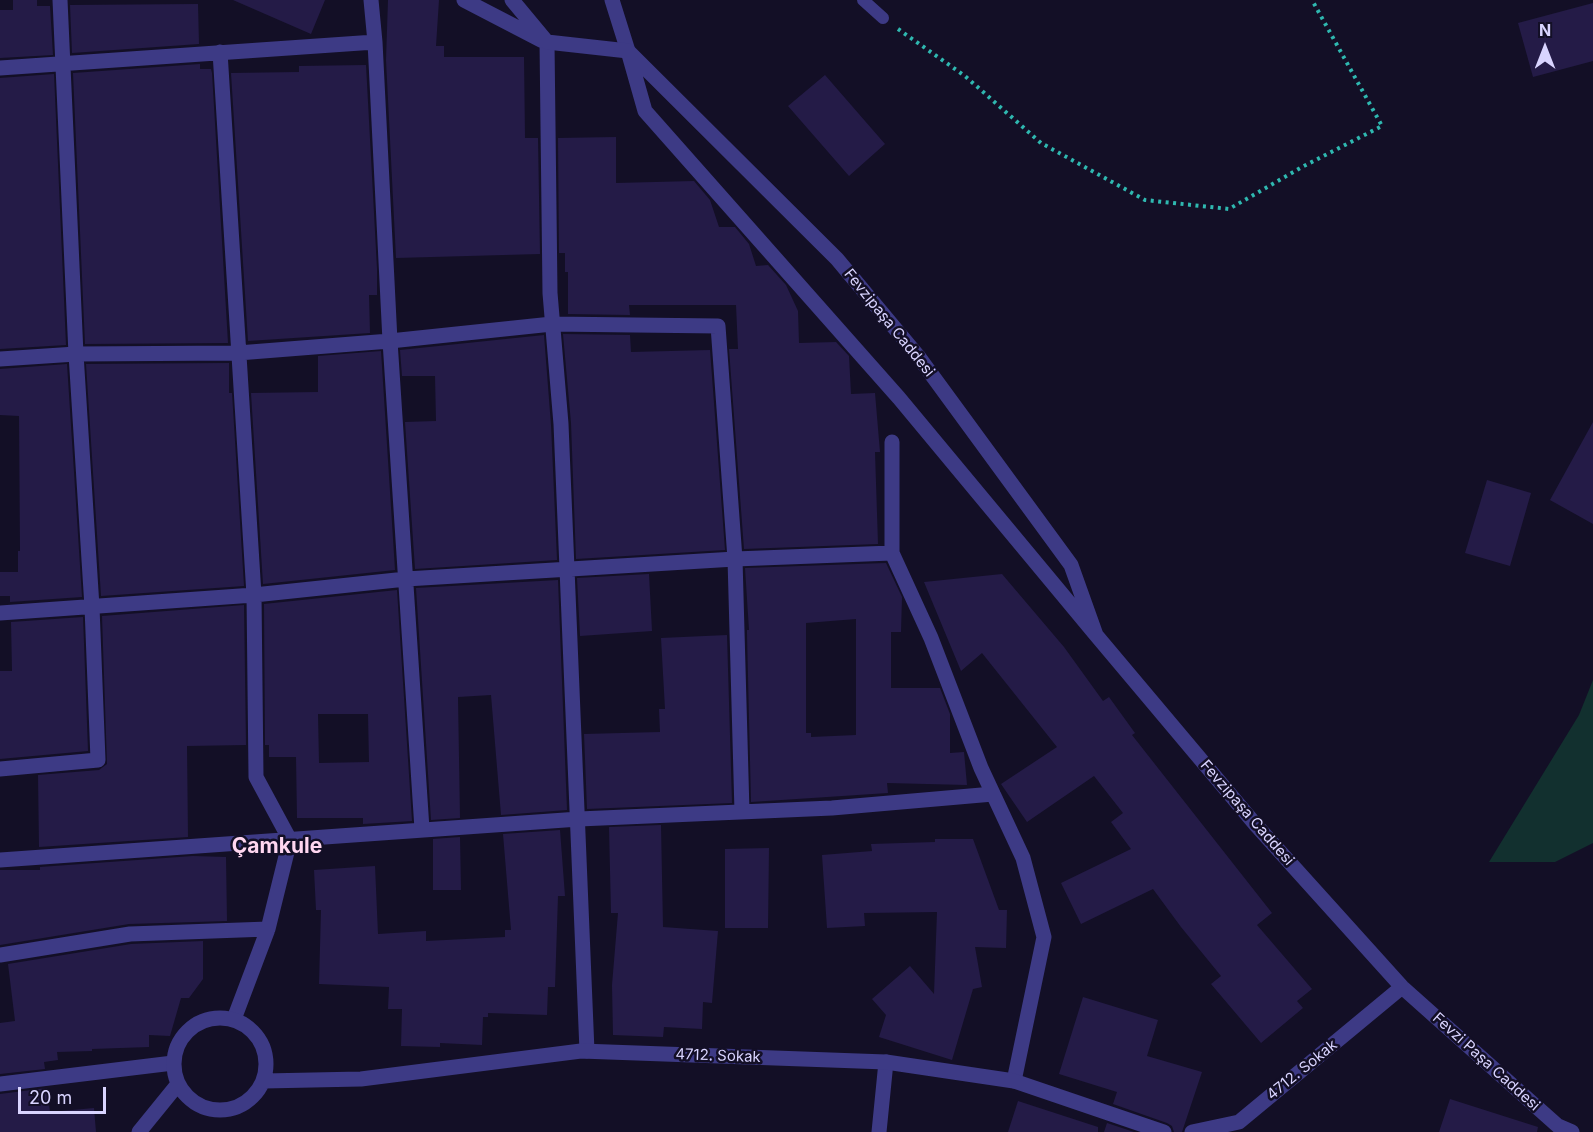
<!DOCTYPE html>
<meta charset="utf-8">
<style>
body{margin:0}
#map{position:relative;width:1593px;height:1132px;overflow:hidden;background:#130f26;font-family:Inter,sans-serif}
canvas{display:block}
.north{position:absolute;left:1515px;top:18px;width:60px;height:60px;-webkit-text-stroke:4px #130f26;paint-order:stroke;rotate:0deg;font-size:16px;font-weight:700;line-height:24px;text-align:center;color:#d9d4ff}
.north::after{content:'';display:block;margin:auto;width:21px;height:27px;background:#d9d4ff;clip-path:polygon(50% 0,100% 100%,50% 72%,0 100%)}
.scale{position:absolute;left:18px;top:1087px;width:88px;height:27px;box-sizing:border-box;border:3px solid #d9d4ff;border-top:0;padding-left:8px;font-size:18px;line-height:21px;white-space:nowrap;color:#d9d4ff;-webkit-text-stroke:4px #130f26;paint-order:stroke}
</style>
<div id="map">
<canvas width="1593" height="1132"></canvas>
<div class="north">N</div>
<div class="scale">20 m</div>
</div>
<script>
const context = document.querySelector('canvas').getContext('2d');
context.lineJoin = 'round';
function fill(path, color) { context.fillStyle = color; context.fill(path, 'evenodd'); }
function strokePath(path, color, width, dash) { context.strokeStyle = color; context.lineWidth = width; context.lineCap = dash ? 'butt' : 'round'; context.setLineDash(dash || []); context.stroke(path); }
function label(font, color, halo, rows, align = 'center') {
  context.font = font + ' Inter,sans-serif'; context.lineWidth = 5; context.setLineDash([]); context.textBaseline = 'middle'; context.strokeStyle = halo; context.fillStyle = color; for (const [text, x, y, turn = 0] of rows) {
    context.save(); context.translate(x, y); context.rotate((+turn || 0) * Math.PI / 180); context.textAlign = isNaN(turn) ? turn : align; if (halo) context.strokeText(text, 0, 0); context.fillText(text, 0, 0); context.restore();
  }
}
const green = new Path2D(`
 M 1593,680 L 1593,843 L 1555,862 L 1489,862 L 1579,715 Z`);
const building = new Path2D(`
 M 13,0 L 37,0 L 37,6 L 50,6 L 53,55 L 0,58 L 0,10 L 13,10 Z
 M 233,0 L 325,0 L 311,34 Z
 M 388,0 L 439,0 L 436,46 L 444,46 L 444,57 L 524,57 L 525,138 L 538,138 L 540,254 L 396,258 L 386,60 Z
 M 1593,3 L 1593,61 L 1533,77 L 1518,23 Z
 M 198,4 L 199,44 L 72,53 L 70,5 Z
 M 200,64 L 200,69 L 211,69 L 212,73 L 228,343 L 85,344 L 73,73 Z
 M 366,65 L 377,269 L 377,295 L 369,295 L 370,333 L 248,341 L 231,73 L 299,72 L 299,66 Z
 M 54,74 L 66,345 L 0,349 L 0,78 Z
 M 825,75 L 885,144 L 849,176 L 788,106 Z
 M 616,137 L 616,183 L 694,181 L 710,200 L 719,227 L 735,227 L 749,244 L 756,266 L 768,265 L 786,285 L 798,311 L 799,343 L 836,342 L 849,356 L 851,394 L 875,393 L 880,452 L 875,452 L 878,544 L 744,549 L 729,349 L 738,349 L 736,305 L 629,305 L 630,315 L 568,314 L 568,272 L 565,272 L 565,253 L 559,253 L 558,138 Z
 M 563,334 L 630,335 L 631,352 L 710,350 L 725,550 L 576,559 L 571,423 Z
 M 544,335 L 551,425 L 557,560 L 415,569 L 405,422 L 436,421 L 435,376 L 402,376 L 400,350 Z
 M 381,351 L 395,570 L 263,584 L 251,393 L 318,392 L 318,356 Z
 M 229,363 L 229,393 L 232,393 L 244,586 L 101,596 L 86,364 Z
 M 67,364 L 82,597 L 10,602 L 10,596 L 0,596 L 0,572 L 18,572 L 18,551 L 20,551 L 19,416 L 0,415 L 0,369 Z
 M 1593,422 L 1593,524 L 1550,500 Z
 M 1487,480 L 1531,493 L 1510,566 L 1465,553 Z
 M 886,563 L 902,597 L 901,632 L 891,632 L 891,688 L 940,688 L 950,714 L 950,753 L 964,752 L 967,785 L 887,783 L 888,793 L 751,802 L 747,634 L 747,630 L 749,630 L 745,568 ZM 856,619 L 856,735 L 811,737 L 811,733 L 806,733 L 806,623 Z
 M 649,574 L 652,631 L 580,636 L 577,578 Z
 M 1002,574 L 1064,647 L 1103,701 L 1109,697 L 1135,733 L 1132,735 L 1272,913 L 1257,925 L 1312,989 L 1297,1001 L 1303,1008 L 1261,1043 L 1211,984 L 1221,976 L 1181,927 L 1153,889 L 1081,924 L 1061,883 L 1131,849 L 1111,822 L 1123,813 L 1094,776 L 1027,822 L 1001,784 L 1057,747 L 982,653 L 961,671 L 924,582 Z
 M 558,580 L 567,810 L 501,815 L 491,695 L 458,697 L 460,818 L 431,820 L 416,588 Z
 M 397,590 L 412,821 L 363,824 L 363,818 L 297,818 L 296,757 L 269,757 L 269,745 L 265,745 L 264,604 ZM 318,714 L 368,714 L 369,762 L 319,763 Z
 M 244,605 L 246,745 L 187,746 L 188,837 L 39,847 L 38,775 L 99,770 L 107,764 L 102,616 Z
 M 83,617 L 88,751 L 0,759 L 0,671 L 12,671 L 11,622 Z
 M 727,635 L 732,803 L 587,809 L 584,734 L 660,732 L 659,709 L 665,709 L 661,638 Z
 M 661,825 L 663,927 L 718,931 L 712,1003 L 703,1002 L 702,1029 L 664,1027 L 663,1037 L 613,1035 L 612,985 L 618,913 L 611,913 L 609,827 Z
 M 560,830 L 565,896 L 558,896 L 555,987 L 548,987 L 547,1015 L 488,1013 L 488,1017 L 483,1017 L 482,1045 L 440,1043 L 440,1047 L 401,1046 L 402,1009 L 388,1009 L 389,987 L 319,984 L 321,910 L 316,910 L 314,870 L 375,866 L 378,934 L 426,931 L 426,941 L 505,937 L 505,930 L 511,930 L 503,834 Z
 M 460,837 L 461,890 L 433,890 L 433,839 Z
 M 935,839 L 973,839 L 999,910 L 1007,910 L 1006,948 L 975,947 L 982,987 L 973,989 L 952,1060 L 879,1037 L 886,1015 L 872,999 L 910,966 L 934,994 L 937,912 L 864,913 L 865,926 L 827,928 L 822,855 L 872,851 L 871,844 L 935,842 Z
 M 769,848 L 768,928 L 725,928 L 725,849 Z
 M 193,856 L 226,857 L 227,921 L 129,924 L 0,945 L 0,870 L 40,870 L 40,867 Z
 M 203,941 L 203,979 L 189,998 L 181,998 L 170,1036 L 149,1035 L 149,1047 L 92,1049 L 92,1051 L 57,1052 L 58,1060 L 44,1062 L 45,1069 L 0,1074 L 0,1023 L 15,1021 L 8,964 L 131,944 Z
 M 1083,997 L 1158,1020 L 1147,1056 L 1202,1072 L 1182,1132 L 1174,1132 L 1172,1126 L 1167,1123 L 1113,1104 L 1117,1092 L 1059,1074 Z
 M 47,1088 L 50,1112 L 94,1108 L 96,1132 L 0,1132 L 0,1094 Z
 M 1450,1099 L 1538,1127 L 1537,1132 L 1439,1132 Z
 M 1018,1101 L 1098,1127 L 1098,1132 L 1008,1132 Z
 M 1107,1123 L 1134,1132 L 1104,1132 Z`);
const path = new Path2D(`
 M 898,29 L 965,76 L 1041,143 L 1145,200 L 1229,209 L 1302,167 L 1382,126 L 1312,0`);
const service = new Path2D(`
 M 863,0 L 883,18`);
const minor = new Path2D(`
 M 371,0 L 375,42 L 390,341 L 422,829
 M 612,0 L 628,51
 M 547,42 L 550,293 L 561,424 L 587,1051
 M 220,52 L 254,595 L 256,777 L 290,840 L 268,929 L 234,1019
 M 0,68 L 375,42
 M 0,359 L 76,354 L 238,353 L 390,341 L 552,324 L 718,326 L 735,559 L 742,812
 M 892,553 L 931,638 L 981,768 L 1023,858 L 1044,937 L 1014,1081
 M 0,613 L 254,595 L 406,579 L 735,559 L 892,553 L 892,442
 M 0,769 L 98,760 L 92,607 L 76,354 L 60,0
 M 0,860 L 579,819 L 832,808 L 993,794
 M 0,955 L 130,934 L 268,929
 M 0,1084 L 173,1063
 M 879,1132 L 886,1062`);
const tertiary = new Path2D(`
 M 464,0 L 541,40
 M 512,0 L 547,42 L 628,51 L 837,259 L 918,356 L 1071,565 L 1096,635 L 899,398 L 645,111 L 628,51
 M 1096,635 L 1255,824 L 1402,987 L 1558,1126 L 1572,1132
 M174 1064a46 46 0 1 1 92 0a46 46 0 1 1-92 0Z
 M 264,1081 L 361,1079 L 581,1051 L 886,1062 L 1014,1081 L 1164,1132
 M 139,1132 L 178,1084
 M 1192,1132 L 1239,1122 L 1402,987`);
const streetNames = [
 ["Fevzipaşa Caddesi",889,323,51],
 ["Fevzipaşa Caddesi",1247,813,49],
 ["4712. Sokak",718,1056,2],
 ["Fevzi Paşa Caddesi",1486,1062,42],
 ["4712. Sokak",1302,1070,-39]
];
const districtNames = [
 ["Çamkule",277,847]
];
fill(green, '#12302f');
fill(building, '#241b47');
strokePath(path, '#2fb8b0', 4, [3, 4.5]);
strokePath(service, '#3d3a85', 12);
strokePath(minor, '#3d3a85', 15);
strokePath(tertiary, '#3d3a85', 15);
label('15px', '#d9d4ff', '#130f26', streetNames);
label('bold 21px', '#ffd6f0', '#130f26', districtNames);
</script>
